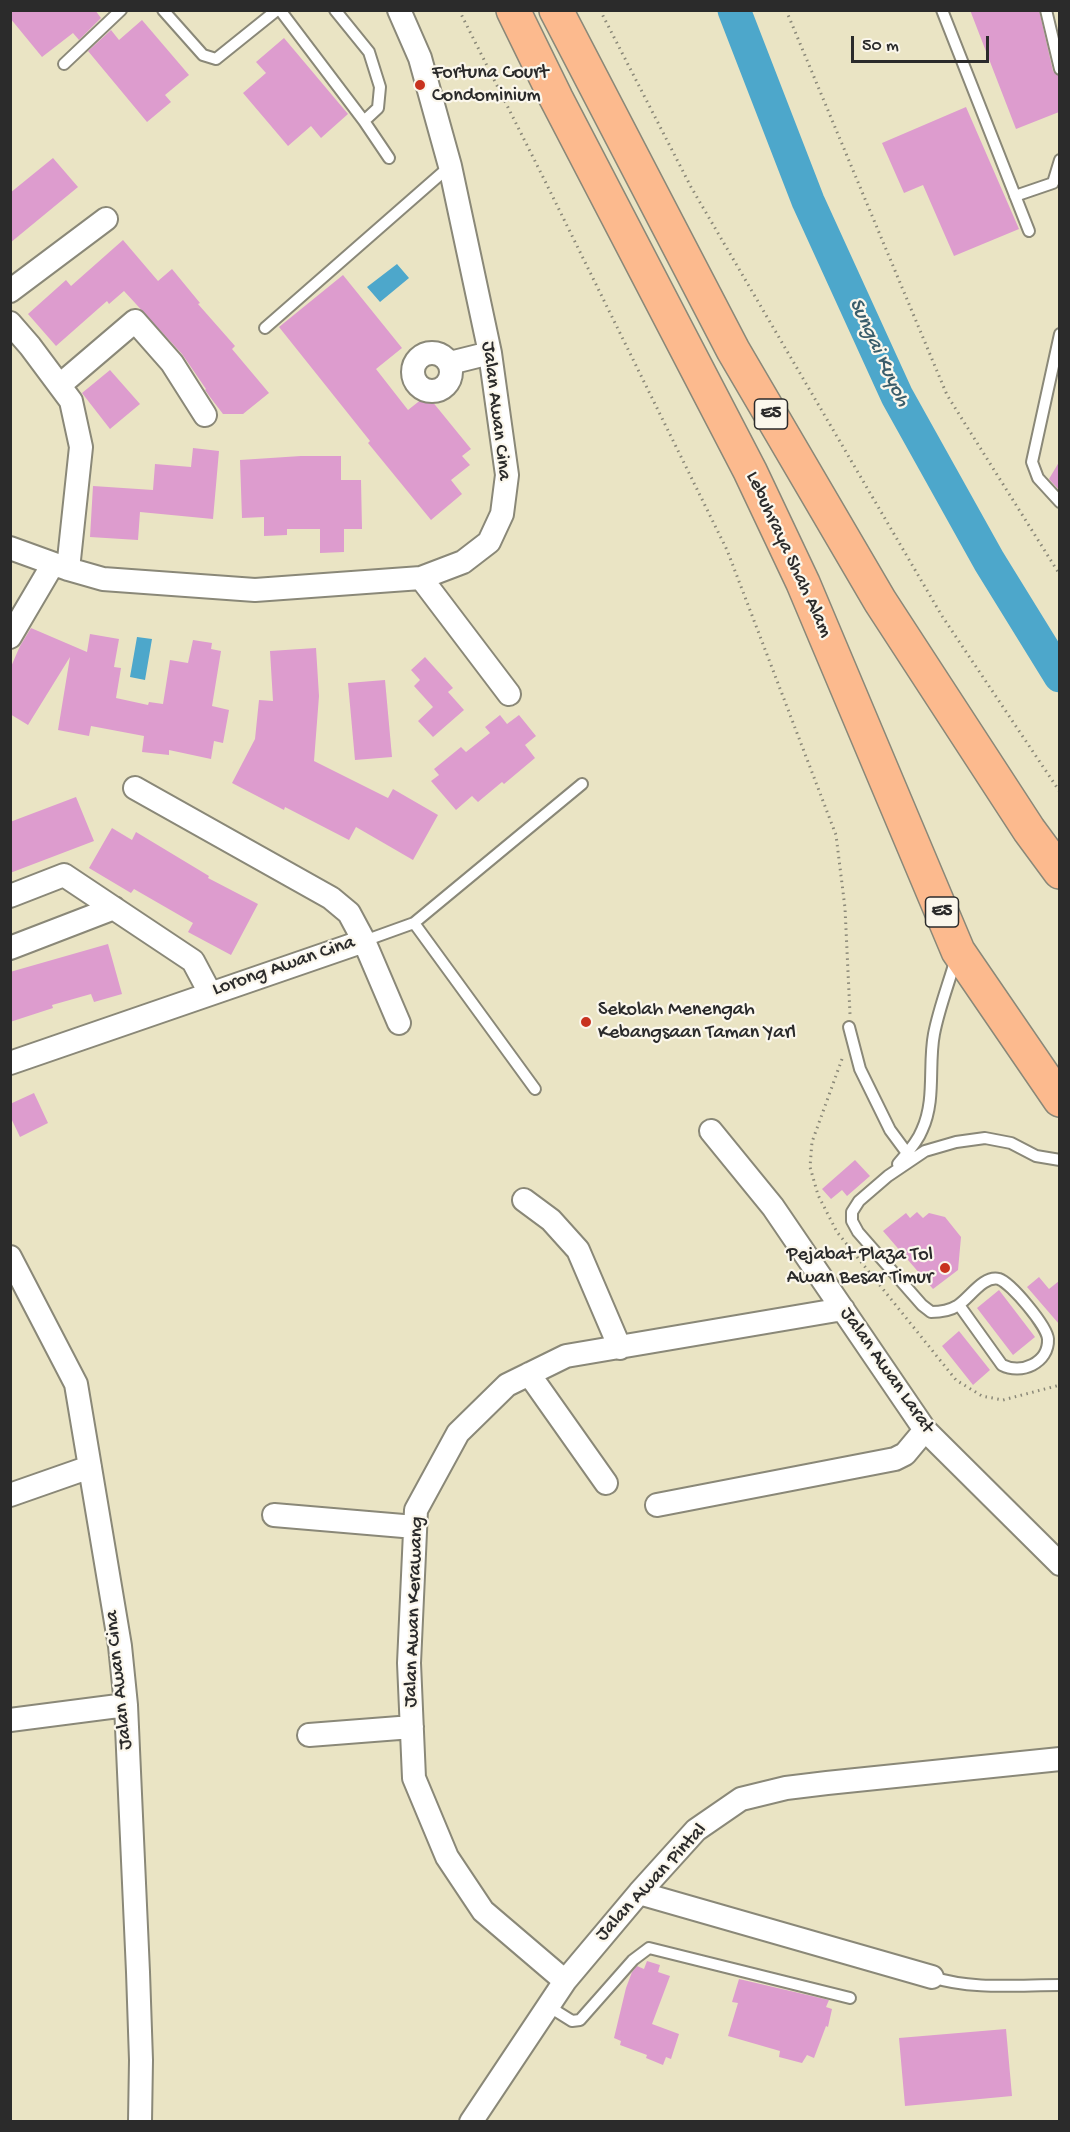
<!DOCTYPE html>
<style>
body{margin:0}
#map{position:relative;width:1070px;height:2132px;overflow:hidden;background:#eae4c4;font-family:"Gochi Hand",sans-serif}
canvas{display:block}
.frame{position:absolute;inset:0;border:12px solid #2b2b2b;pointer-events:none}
.scale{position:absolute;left:851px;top:36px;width:138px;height:27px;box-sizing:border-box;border:3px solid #2b2b2b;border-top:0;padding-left:8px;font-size:18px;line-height:21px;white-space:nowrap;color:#2b2b2b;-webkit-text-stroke:4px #fbf7ec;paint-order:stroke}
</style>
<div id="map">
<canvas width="1070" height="2132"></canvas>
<div class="frame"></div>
<div class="scale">50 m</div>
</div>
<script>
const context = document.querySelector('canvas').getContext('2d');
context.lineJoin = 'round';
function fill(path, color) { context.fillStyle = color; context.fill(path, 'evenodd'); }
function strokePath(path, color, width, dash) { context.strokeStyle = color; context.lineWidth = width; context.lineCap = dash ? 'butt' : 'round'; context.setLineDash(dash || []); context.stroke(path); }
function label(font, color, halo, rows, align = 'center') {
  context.font = font + ' "Gochi Hand",sans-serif'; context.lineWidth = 4.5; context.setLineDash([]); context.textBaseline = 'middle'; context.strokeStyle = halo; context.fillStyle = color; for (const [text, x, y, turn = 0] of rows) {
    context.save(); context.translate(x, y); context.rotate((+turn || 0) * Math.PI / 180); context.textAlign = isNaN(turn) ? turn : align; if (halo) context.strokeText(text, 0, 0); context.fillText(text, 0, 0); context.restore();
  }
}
const water = new Path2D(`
 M 397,264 L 409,278 L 380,302 L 367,287 Z
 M 137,637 L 152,639 L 145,680 L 130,677 Z`);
const river = new Path2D(`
 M 734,10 L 808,201 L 897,396 L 989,561 L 1060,676`);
const building = new Path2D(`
 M 10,10 L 95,10 L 101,18 L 79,40 L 73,33 L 42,57 L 10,18 Z
 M 970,10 L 1039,10 L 1053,71 L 1059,76 L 1059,112 L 1016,129 Z
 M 142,20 L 189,75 L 165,95 L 171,102 L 147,122 L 88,51 L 111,30 L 119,40 Z
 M 284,38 L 348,114 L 321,138 L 311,126 L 288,146 L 243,93 L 266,73 L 256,62 Z
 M 966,107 L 1019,229 L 954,256 L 923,185 L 904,193 L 882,143 Z
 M 53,158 L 78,187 L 10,243 L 10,193 Z
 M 123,240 L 158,281 L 172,269 L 200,303 L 198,304 L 235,346 L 232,349 L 269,393 L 243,414 L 223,414 L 210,397 L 205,390 L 206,389 L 182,354 L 124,291 L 109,304 L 107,301 L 56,346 L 28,314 L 66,280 L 71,286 Z
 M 343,275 L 402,348 L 376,369 L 408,410 L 427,395 L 471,449 L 462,456 L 470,465 L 451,480 L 462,494 L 431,520 L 368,443 L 370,441 L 279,327 Z
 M 110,370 L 140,404 L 110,429 L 82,393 Z
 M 193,448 L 219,451 L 213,519 L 140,512 L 138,540 L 90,537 L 93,486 L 153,490 L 155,464 L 191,467 Z
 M 301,456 L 341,456 L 341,480 L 361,480 L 362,529 L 344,529 L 344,552 L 320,553 L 320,529 L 287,529 L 287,535 L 264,536 L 264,517 L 242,518 L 240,460 Z
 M 1059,462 L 1059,490 L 1049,479 Z
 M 31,628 L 87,652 L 90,634 L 119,639 L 114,667 L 121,668 L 116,698 L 148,705 L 149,702 L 163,704 L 170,660 L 188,663 L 193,640 L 212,643 L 211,649 L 221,651 L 212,706 L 229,710 L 223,743 L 214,741 L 211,759 L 169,750 L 169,755 L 142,752 L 144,736 L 91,726 L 89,736 L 58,730 L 70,657 L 28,725 L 10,714 L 10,669 L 20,646 Z
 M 316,648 L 319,696 L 314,761 L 388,798 L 393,789 L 438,815 L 413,860 L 356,827 L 349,840 L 285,807 L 284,810 L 232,783 L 255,739 L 259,700 L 273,701 L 270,651 Z
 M 425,657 L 453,688 L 448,692 L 464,710 L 433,737 L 418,721 L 433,707 L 414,686 L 420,680 L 411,670 Z
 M 385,680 L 392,757 L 355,760 L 348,683 Z
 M 500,715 L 507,724 L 519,715 L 536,736 L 525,745 L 535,758 L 504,784 L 502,782 L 478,802 L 472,796 L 456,810 L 431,781 L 439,775 L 434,769 L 461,747 L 466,752 L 490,733 L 485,727 Z
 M 76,797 L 94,841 L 10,873 L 10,822 Z
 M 112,828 L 132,840 L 136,832 L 209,876 L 208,878 L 258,904 L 231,955 L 188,932 L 193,923 L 134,889 L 131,893 L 89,868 Z
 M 108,944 L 122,994 L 94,1002 L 91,994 L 52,1005 L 53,1008 L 10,1022 L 10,972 Z
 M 34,1093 L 48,1123 L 20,1137 L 10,1116 L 10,1104 Z
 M 855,1160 L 870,1176 L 847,1196 L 842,1190 L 831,1199 L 822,1189 Z
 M 917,1212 L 923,1218 L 929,1213 L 945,1217 L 961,1237 L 958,1270 L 933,1289 L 883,1231 L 906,1213 L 910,1218 Z
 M 1039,1277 L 1049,1289 L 1059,1281 L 1059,1324 L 1027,1287 Z
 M 999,1290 L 1035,1337 L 1013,1355 L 977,1308 Z
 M 959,1331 L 990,1370 L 973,1385 L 942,1346 Z
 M 647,1961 L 660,1965 L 658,1972 L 670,1976 L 652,2024 L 679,2034 L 671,2059 L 666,2057 L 663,2065 L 646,2058 L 647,2055 L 620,2045 L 621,2041 L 614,2038 L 626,1988 L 632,1972 L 637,1966 L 644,1969 Z
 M 739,1979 L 829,2000 L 826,2007 L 832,2009 L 828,2027 L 826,2026 L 814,2058 L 807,2055 L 802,2063 L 779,2057 L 780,2051 L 728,2036 L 738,2003 L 732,2002 Z
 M 1006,2029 L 1012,2096 L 905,2106 L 899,2038 Z`);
const path = new Path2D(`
 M 459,10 L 544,179 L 727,550 L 836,835 L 845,908 L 850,1014
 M 600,10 L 691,187 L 942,616 L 1060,792
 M 786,10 L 947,395 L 1060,575
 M 842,1059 L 812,1142 L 810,1167 L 818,1195 L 837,1232 L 956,1380 L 982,1396 L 1003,1400 L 1060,1385`);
const service = new Path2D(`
 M 163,10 L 203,55 L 216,59 L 277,10
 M 280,10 L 364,121 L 389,158
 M 335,10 L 369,52 L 380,87 L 378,108 L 364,121
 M 942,10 L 1029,231
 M 1046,10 L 1060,69
 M 64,64 L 121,10
 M 1015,196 L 1053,183 L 1060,160
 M 265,328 L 450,166
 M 1060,334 L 1032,462 L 1038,478 L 1060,502
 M 414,923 L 535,1089
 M 364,941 L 414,923 L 582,784
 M 849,1027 L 860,1069 L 890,1130 L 907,1153
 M 898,1164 C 907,1153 917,1143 922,1130 C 936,1100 928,1065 934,1034 C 939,1008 949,983 956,958
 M 959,1305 L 1002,1365 C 1021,1375 1049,1363 1048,1339 C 1047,1326 1011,1283 999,1279 C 983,1275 969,1299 957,1306 C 949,1311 940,1312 931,1312 L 922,1305 L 858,1232 L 852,1221 L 852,1212 L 859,1201 L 888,1176 L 925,1151 L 956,1142 L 985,1138 L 1011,1143 L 1036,1156 L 1060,1160
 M 932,1977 C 972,1990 1017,1985 1060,1985
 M 548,2006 L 572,2021 L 580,2020 L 633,1960 L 649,1948 L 850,1998`);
const minor = new Path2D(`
 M 10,291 L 106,219
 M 10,323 L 30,346 L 71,401 L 81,447 L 68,569
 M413 372a19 19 0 1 1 38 0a19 19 0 1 1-38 0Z
 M 450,363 L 490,353
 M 60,385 L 135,321 L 172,363 L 205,415
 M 10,548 L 68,569 L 103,579 L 255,590 L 421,578 L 463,562 L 489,542 L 502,514 L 507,475 L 490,353 L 450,166 L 420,58 L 399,10
 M 421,578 L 509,694
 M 10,637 L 53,564
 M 10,896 L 64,875 L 193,961 L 210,993
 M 364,941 L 399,1023
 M 10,948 L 114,908
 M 10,1063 L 364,941 L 349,913 L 331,898 L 135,788
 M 711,1131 L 773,1207 L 925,1430 L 1060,1564
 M 524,1200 L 551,1220 L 578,1250 L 620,1348
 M 10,1257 L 76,1384 L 120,1646 L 126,1705 L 138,1972 L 141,2060 L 140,2122
 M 529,1374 L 606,1483
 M 10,1495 L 90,1467
 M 657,1505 L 895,1459 L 905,1454 L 925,1430
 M 274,1515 L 415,1527
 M 10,1720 L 126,1705
 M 309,1735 L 412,1727
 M 639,1893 L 932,1977
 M 565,1981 L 483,1911 L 447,1857 L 414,1778 L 409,1663 L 416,1510 L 458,1433 L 507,1385 L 566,1356 L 843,1309
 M 471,2122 L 565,1981 L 639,1893 L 696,1830 L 741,1799 L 786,1788 L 827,1783 L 1060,1759`);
const motorway = new Path2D(`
 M 513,10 L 556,98 L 750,471 L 803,583 L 958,951 L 1060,1100
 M 556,10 L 733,350 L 880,601 L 1029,830 L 1060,872`);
const markers = [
 [420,85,6,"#c8321e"],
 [586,1022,6,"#c8321e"],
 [945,1268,6,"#c8321e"]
];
const shields = [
 [771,414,33],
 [942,912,33]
];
const shieldNames = [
 ["E5",771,414],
 ["E5",942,912]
];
const poiNames = [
 ["Fortuna Court",432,74],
 ["Condominium",432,97],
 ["Sekolah Menengah",598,1011],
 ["Kebangsaan Taman Yarl",598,1034],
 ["Pejabat Plaza Tol",933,1256,"right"],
 ["Awan Besar Timur",933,1279,"right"]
];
const streetNames = [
 ["Jalan Awan Cina",495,411,83],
 ["Lebuhraya Shah Alam",788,555,65],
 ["Lorong Awan Cina",284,967,-19],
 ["Jalan Awan Larat",886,1371,55],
 ["Jalan Awan Kerawang",415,1612,-88],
 ["Jalan Awan Cina",120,1680,-96],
 ["Jalan Awan Pintal",652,1883,-47]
];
const waterNames = [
 ["Sungai Kuyoh",878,353,65]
];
fill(water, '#4da7cb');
strokePath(river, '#4da7cb', 33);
fill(building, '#dd9cce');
strokePath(service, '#8a8878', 14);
strokePath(minor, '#8a8878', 26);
strokePath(motorway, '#8a8878', 36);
strokePath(path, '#8a8878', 3, [1.5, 4.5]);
strokePath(service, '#fff', 10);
strokePath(minor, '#fff', 22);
strokePath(motorway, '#fcba8e', 33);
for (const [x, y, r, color] of markers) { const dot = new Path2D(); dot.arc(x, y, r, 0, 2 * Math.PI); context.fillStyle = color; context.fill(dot); strokePath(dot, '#fbf7ec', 2); }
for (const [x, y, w] of shields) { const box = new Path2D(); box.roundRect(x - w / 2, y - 15, w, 30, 4.5); context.fillStyle = '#fbf7ec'; context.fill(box); strokePath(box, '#2b2b2b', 1.5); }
label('bold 18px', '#2b2b2b', null, shieldNames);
label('20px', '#2b2b2b', '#fbf7ec', poiNames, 'left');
label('20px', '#2b2b2b', '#fbf7ec', streetNames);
label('italic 21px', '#395d6b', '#fbf7ec', waterNames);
</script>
